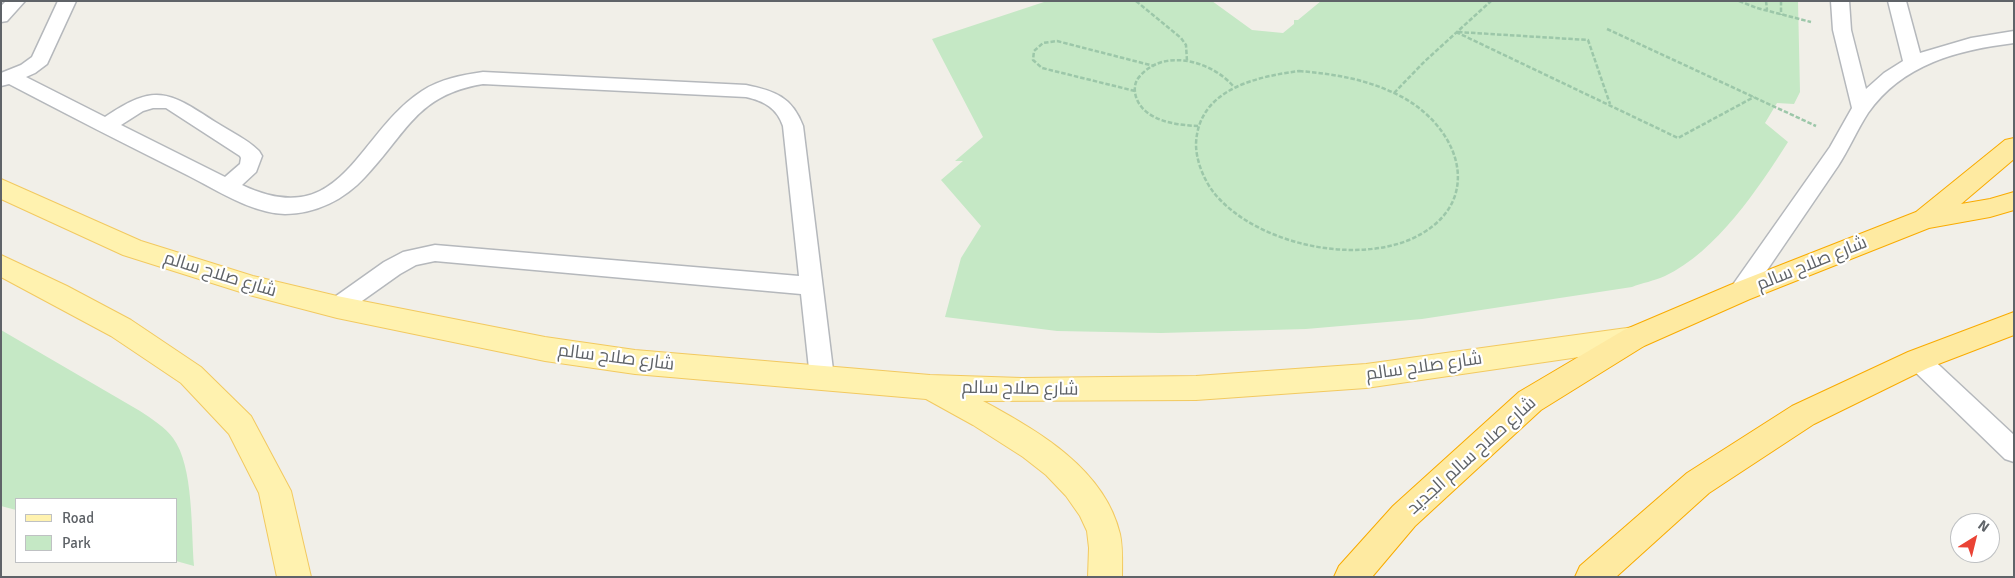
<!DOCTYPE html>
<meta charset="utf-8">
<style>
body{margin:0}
#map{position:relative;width:2015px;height:578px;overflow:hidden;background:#f1efe8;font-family:Signika,sans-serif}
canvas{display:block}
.frame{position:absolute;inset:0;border:2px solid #5f6368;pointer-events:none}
.legend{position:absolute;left:15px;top:498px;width:162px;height:65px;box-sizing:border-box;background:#fff;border:1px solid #bfc1c3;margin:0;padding:6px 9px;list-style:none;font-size:15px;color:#5f6368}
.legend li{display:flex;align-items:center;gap:10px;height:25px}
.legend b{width:25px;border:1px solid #bfc1c3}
.north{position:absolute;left:1950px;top:513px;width:50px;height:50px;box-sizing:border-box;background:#fff;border:1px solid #bfc1c3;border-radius:50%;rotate:36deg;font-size:14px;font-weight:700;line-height:20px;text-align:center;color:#5f6368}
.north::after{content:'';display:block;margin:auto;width:18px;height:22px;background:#ea4335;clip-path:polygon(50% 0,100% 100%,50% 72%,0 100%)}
</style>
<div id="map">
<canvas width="2015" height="578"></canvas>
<div class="frame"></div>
<ul class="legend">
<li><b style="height:6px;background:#fff2af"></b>Road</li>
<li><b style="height:14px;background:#c5e8c5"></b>Park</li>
</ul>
<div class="north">N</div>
</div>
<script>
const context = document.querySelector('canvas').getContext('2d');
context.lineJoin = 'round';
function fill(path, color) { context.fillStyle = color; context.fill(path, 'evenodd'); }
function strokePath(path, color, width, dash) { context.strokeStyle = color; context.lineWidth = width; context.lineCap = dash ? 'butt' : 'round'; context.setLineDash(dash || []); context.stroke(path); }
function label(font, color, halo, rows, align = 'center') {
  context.font = font + ' Signika,Cairo,sans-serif'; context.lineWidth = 4.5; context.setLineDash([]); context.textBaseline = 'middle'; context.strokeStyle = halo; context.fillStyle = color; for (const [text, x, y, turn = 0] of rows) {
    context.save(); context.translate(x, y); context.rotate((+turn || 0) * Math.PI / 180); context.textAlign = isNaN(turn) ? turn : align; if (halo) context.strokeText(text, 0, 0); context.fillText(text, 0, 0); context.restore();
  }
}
const green = new Path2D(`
 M 1047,1 L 1212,1 L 1252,30 L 1283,33 L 1294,24 L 1294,20 L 1298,20 L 1321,1 L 1798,1 L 1800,92 L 1794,104 L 1777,103 L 1765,123 L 1788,142 C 1758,189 1717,251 1665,276 C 1654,281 1642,283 1632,287 L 1422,319 L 1306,329 L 1161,333 L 1057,331 L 945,317 L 961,258 L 981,226 L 941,180 L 963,161 L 955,161 L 983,137 L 932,39 Z
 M 1,330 L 140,411 C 152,419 165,427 173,438 C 194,466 191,531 194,566 L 176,561 L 176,499 L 16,499 L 16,510 L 1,506 Z`);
const path = new Path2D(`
 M 1136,1 L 1181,38 L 1186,45 L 1187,61
 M 1739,1 L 1757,8 L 1811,22
 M 1766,1 L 1767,10
 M 1781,1 L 1781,15
 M 1607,29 L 1816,126
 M 1456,32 L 1678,138 L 1754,97
 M 1458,32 L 1588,40 L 1610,104
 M 1299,71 C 1336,74 1371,80 1404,98 C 1465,133 1484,208 1409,240 C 1350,264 1255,243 1214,193 C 1204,180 1196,161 1196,144 C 1198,90 1254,77 1299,71 Z
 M 1135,91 L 1042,68 L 1033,60 L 1034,51 L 1043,43 L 1057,41 L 1154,66
 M 1394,93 L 1425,61 L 1491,1
 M 1198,126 C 1176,125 1144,121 1136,97 C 1134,90 1134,82 1140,76 C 1165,47 1213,62 1234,87`);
const service = new Path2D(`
 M 6,1 L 25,1 L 7,21 L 1,22 L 1,6 Z
 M 58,1 L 76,1 L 47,64 L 35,73 L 26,77 L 105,117 C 156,82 169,92 217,123 C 231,132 247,139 259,151 L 262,156 L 256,172 L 242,185 C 343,233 356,134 422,91 C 440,79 462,75 483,72 L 746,85 C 775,91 792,97 803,126 L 834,378 L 830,385 L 822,388 L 814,385 L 810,378 L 801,294 L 435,261 L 416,265 L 400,274 L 345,313 L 337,316 L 329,313 L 326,307 L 329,301 L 384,262 L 403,252 L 435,245 L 799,276 L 783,126 C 777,108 764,101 746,97 L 483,84 C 416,95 407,133 365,177 C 345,199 316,214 285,214 C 251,213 217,190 187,175 C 127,145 68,115 9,84 L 1,86 L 1,73 L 21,65 L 32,57 ZM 153,108 L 166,108 L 240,156 L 241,158 L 240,164 L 225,177 L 121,125 L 143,111 Z
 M 1831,1 L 1849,1 L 1851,30 L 1866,89 L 1884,73 L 1903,61 L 1888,1 L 1906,1 L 1920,53 L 1971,38 L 2014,31 L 2014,43 C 1958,50 1902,64 1868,113 C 1857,130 1849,149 1838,166 C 1808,210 1778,254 1748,298 L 1740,301 L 1732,298 L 1729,292 L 1732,286 L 1830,147 L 1852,108 L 1833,30 Z
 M 1918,350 L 1926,353 L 2014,435 L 2014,462 L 2005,459 L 1910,367 L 1906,360 L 1910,353 Z`);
const primary = new Path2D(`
 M 1,179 L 141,241 L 253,276 L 337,296 L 545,337 L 635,350 L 930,375 L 1022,378 L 1196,376 L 1366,364 L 1634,327 L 1644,330 L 1648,338 L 1644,346 L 1634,349 L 1366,388 L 1196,400 L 983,401 C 1037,430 1105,469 1120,534 C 1123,548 1122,563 1122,577 L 1088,577 L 1089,548 L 1087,531 L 1080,516 L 1066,496 L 1046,475 L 1023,457 L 973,425 L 926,399 L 635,374 L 545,361 L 337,318 L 253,296 L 123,255 L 1,199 Z
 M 1,255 L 67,286 L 131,320 L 201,367 L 251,416 L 291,491 L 311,577 L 277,577 L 259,493 L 229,434 L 181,383 L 111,336 L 1,277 Z`);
const trunk = new Path2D(`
 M 2014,138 L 2014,159 L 1961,204 L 1990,199 L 2014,192 L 2014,210 L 1990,217 L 1929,228 L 1750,299 L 1644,346 L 1541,410 L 1415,526 L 1372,577 L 1334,577 L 1339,566 L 1393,506 L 1519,392 L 1624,330 L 1730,285 L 1916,212 L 2005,140 Z
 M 2014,312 L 2014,335 L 1928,368 L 1814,424 L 1709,493 L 1616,577 L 1575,577 L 1580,566 L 1687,473 L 1792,406 L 1908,352 Z`);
const streetNames = [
 ["شارع صلاح سالم",1812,264,-22],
 ["شارع صلاح سالم",220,275,17],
 ["شارع صلاح سالم",616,358,7],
 ["شارع صلاح سالم",1424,367,-8],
 ["شارع صلاح سالم",1020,389,1],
 ["شارع صلاح سالم الجديد",1472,456,-42]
];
fill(green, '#c5e8c5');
strokePath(service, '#b5b8bc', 3);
strokePath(primary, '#f2c960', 2);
strokePath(trunk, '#f9ab00', 2);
strokePath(path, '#9cc7a9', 2.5, [4.5, 2]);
fill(service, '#fff');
fill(primary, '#fff2af');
fill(trunk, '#feeaa1');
label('18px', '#5f6368', '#fff', streetNames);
</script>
